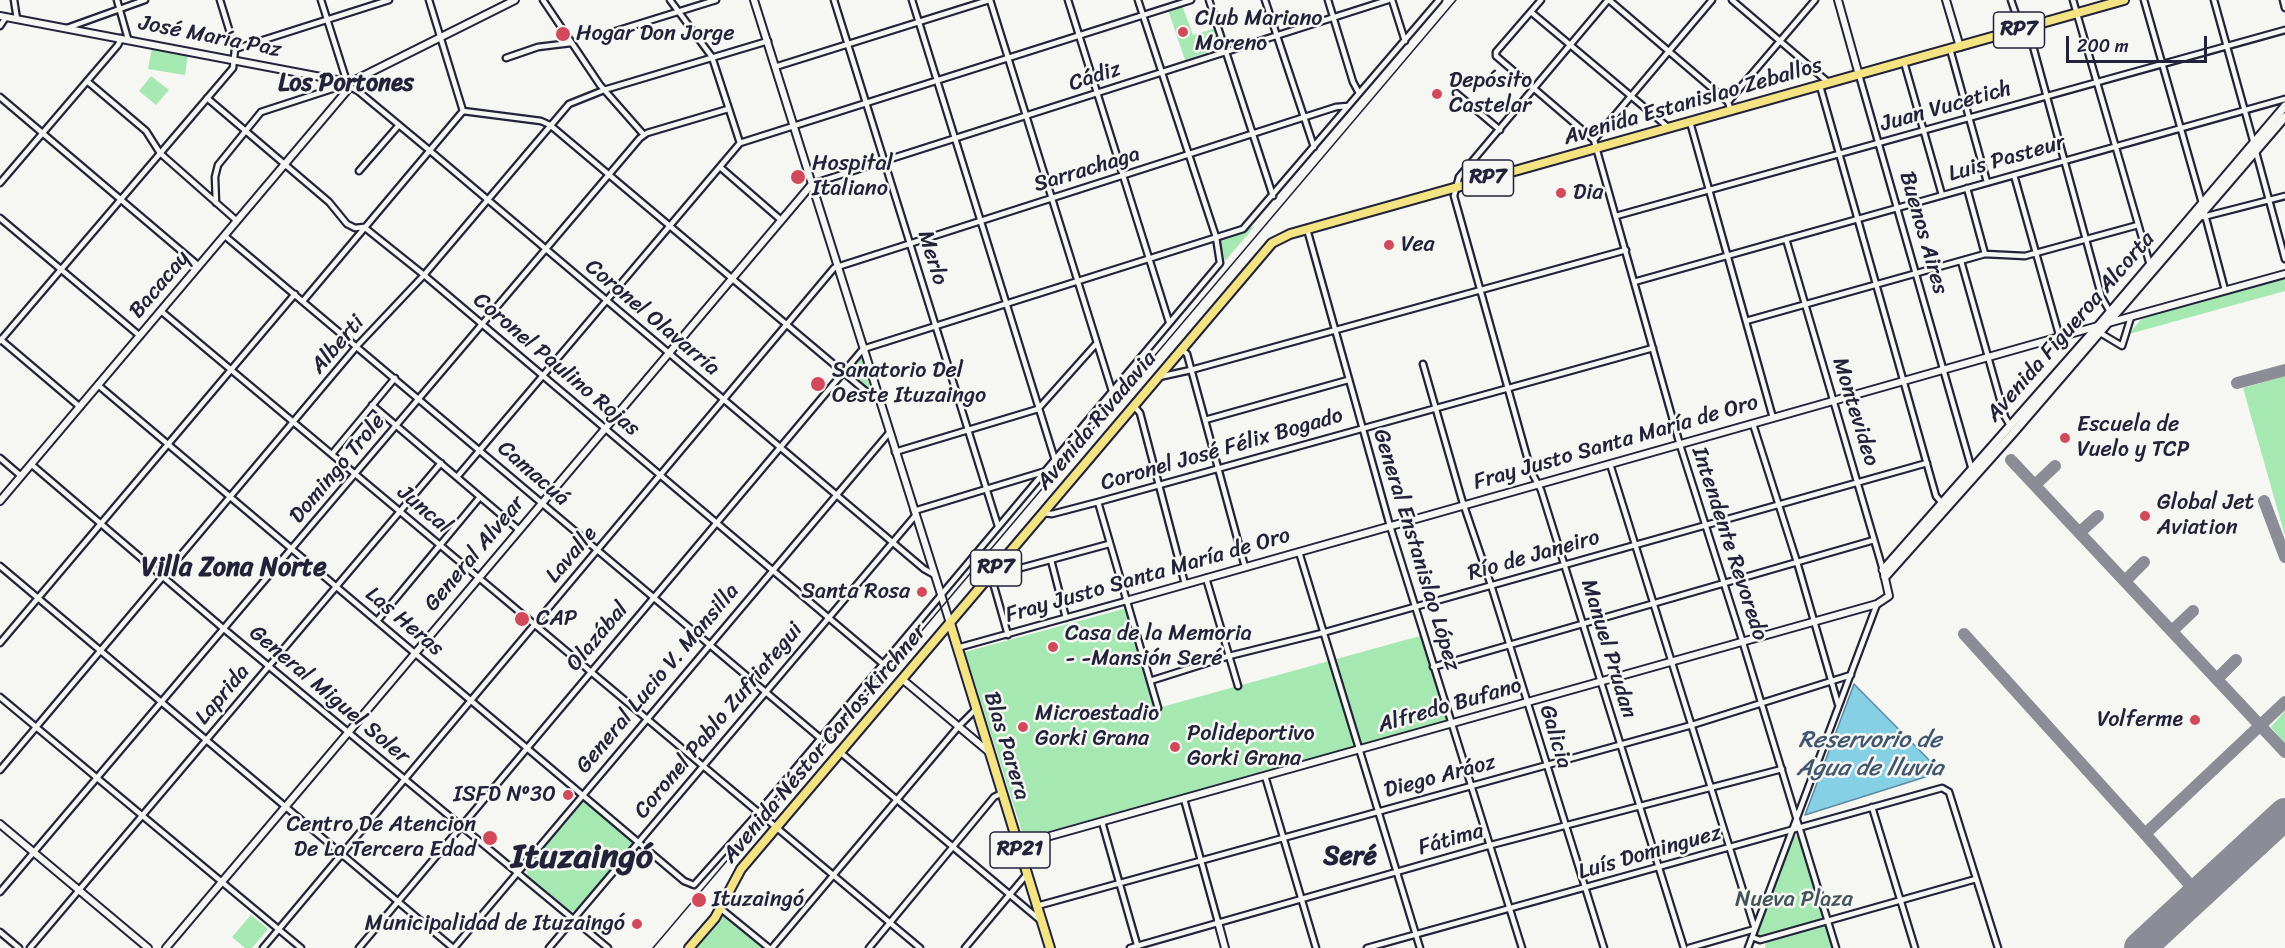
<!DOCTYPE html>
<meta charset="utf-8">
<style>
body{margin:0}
#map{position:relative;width:2285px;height:948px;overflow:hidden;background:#f6f6f2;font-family:Sriracha,sans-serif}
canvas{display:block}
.scale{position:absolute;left:2066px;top:36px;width:141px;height:27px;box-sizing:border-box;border:3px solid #22223b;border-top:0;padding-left:8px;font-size:18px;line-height:21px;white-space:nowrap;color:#22223b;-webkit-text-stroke:4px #f6f6f2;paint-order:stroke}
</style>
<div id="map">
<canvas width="2285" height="948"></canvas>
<div class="scale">200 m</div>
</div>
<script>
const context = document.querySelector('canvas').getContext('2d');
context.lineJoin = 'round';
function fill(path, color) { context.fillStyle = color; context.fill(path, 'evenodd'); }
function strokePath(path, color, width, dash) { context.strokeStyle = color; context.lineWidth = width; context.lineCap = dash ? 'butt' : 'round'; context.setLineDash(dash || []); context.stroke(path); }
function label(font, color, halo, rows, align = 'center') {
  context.font = font + ' Sriracha,sans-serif'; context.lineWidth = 5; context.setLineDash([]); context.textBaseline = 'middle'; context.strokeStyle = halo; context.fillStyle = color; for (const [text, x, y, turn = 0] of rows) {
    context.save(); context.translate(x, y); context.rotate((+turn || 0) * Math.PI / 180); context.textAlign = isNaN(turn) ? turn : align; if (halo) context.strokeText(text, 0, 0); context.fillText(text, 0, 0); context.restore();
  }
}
const green = new Path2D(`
 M 1182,5 L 1193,35 L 1216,28 L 1222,47 L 1185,60 L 1168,10 Z
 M 152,48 L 188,54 L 185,75 L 148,69 Z
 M 151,76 L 169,90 L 156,105 L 139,91 Z
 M 1255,226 L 1225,261 L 1219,238 Z
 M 2285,279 L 2285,291 L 2129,334 L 2142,318 Z
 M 860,356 L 862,357 L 871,392 L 848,374 Z
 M 2285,376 L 2285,536 L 2243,388 Z
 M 1127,608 L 1158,708 L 1420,636 L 1447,722 L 1024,838 L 965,652 Z
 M 2285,711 L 2285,744 L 2271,727 Z
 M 585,801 L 632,838 L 632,843 L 577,910 L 571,912 L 528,876 L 526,869 L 578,804 Z
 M 1796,836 L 1801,838 L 1823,916 L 1815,923 L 1812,921 L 1759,937 L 1757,932 L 1791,840 Z
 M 251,915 L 268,929 L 252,948 L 245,948 L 232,937 Z
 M 723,916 L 726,917 L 764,948 L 695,948 Z
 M 1823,925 L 1826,927 L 1832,948 L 1765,948 L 1766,941 Z`);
const water = new Path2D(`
 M 1854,684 L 1941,772 L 1805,815 Z`);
const taxiway = new Path2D(`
 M 2237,383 L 2285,370
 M 2011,460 L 2285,752
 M 2035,485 L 2055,466
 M 2264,501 L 2285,557
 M 2080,532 L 2098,516
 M 2125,581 L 2144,562
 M 2172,631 L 2193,611
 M 1964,634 L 2145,834 L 2285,702
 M 2217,679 L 2236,660
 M 2145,834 L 2198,894`);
const runway = new Path2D(`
 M 2140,948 L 2285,814`);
const minor = new Path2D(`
 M 14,0 L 17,19
 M 117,0 L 128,39
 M 321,0 L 346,79
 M 429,0 L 463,111
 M 543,0 L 600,85 L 644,135
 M 670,0 L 712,57 L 740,143
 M 834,0 L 998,526
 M 912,0 L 1055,460
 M 990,0 L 1112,391
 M 1068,0 L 1169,322
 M 1209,0 L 1273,196
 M 1265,0 L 1314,147
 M 1328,0 L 1353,82 L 1359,93
 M 1392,0 L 1405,41
 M 1541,0 L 1496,52 L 1496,56 L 1594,140
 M 1608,0 L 1459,177 L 1454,196 L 1531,471 L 1541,490 L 1684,948
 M 1609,0 L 1728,102
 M 1712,0 L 1594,140 L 1680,445 L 1743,643 L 1836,948
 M 1732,0 L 1829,83
 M 2011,0 L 2021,29
 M 2073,0 L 2150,265
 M 2144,0 L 2202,203
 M 2214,0 L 2254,144
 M 2283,0 L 2285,8
 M 1531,12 L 1669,128
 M 0,26 L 6,17
 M 67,28 L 145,0
 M 2028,28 L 2102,298 L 2110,312
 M 616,31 L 716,0
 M 235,49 L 389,0
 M 1950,49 L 1987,182
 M 506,58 L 538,47 L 571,43
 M 1904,62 L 1942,195
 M 775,67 L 989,0
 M 1859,75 L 1972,470
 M 87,81 L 146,131 L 160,153 L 237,221
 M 1820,86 L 1936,496 L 1942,503
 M 350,87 L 358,91 L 429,150 L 924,569 L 933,574
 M 1456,93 L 1500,130
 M 0,97 L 199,266
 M 207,98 L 329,202 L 347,224 L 355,228 L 364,227 L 424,275 L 882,663
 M 463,111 L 541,121 L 550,125 L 869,394 L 877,398
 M 1731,111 L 1728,102 L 1815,0
 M 1690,122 L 1773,418
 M 2256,152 L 2285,259
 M 720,167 L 781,220
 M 359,171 L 399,125
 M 2014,175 L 2060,338
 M 0,183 L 118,45 L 121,38
 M 812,184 L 1388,0
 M 1967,188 L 1985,254
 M 216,203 L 215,177 L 218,165 L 261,112 L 341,86
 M 2204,211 L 2225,290
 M 1616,216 L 2285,30
 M 2203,217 L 2285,196
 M 0,218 L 140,336
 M 1307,229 L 1390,526 L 1522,948
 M 225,236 L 819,737
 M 1786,239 L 1883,570
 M 1961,261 L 2005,417 L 2011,427
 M 1634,282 L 2285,99
 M 303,301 L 463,111
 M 161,311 L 920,948
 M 1746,321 L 1985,254 L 2025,256 L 2138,225
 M 2097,331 L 2122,346 L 2131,317
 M 0,339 L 80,407
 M 0,341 L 233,68 L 235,49 L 220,0
 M 1181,349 L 1187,354 L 1245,567
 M 1423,364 L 1462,500 L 1491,585 L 1604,948
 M 1159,377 L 1191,370 L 1626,250
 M 98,385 L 684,881 L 694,885 L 758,813 L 1220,263 L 1216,237 L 1138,0
 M 372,405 L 519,530
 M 1134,406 L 1140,413 L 1185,584
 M 1205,420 L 1348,380
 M 1753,424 L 1797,562 L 1838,704
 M 895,452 L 1038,409 L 1096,344
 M 332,454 L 395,378
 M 0,458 L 21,476
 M 31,464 L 224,629 L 608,948
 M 1610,464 L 1755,929 L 1689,948
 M 457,477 L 740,143 L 1191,0
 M 1098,502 L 1158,708
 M 914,511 L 1046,471
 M 1042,513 L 1052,514 L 1098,502 L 1653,348
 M 1299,552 L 1420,948
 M 1051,560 L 1066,618
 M 0,566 L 453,948
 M 996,567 L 1006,572 L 1109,544
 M 988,577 L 994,586 L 1008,635
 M 1206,578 L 1238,686
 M 377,621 L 480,497
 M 0,643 L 295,294
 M 957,648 L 1126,601
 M 1433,667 L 1874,540
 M 1150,681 L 1229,656 L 1322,633 L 1927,463
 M 0,697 L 301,948
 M 840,752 L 1040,920
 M 0,770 L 357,346 L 424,275 L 569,104 L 604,90 L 768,41
 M 1265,776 L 1316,948
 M 1184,799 L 1218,922
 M 1872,807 L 1915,948
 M 1102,822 L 1138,948
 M 0,892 L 640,138 L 647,133 L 728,109
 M 1037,906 L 1692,725 L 1851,675
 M 720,908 L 769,948
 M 0,932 L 19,948
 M 1752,937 L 1760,940 L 1976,879
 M 30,948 L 441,463
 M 263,948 L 834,268 L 1336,107 L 1348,106
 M 359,948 L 863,349 L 1243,229 L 1439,0
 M 454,948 L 889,433
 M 549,948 L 915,516
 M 772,948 L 959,726 L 976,709
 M 869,948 L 994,797 L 1002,793
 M 965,948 L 1027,874
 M 1130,948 L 1491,845 L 1782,769
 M 1367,948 L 1942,788 L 1949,792 L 1998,948
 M 1748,948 L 1877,604`);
const tertiary = new Path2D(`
 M 754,0 L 950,623
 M 1838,0 L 1859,75
 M 1946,0 L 1960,47
 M 0,16 L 342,81
 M 351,82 L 515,0
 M 2108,323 L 2285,274
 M 0,501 L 350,87 L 351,82
 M 1126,601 L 2098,326
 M 902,679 L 989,752
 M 0,824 L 148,948
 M 1018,845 L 1877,604 L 1889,596 L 1884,574
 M 1218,922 L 1225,948
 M 166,948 L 812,184`);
const secondary = new Path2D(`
 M 1883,570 L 2099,325 L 2285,106
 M 1885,577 L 2015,431 L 2285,117`);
const primary = new Path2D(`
 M 950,623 L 1050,948
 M 689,948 L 715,918 L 741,869 L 1272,243 L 1290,234 L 2124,0`);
const rail = new Path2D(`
 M 653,948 L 1456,0`);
const markers = [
 [1183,32,6,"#d1495b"],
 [563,34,8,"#d1495b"],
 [1437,94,6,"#d1495b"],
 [798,177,8,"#d1495b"],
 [1561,193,6,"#d1495b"],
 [1389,245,6,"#d1495b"],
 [818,384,8,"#d1495b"],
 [2065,438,6,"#d1495b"],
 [2145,516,6,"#d1495b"],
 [922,592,6,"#d1495b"],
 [522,619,8,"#d1495b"],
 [1053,647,6,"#d1495b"],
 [2195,720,6,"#d1495b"],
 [1023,727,6,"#d1495b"],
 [1175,747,6,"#d1495b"],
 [568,795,6,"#d1495b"],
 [490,838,8,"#d1495b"],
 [699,900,8,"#d1495b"],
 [637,924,6,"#d1495b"]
];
const shields = [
 [2019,30,51],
 [1488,178,51],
 [996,568,51],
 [1020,850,60]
];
const shieldNames = [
 ["RP7",2019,30],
 ["RP7",1488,178],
 ["RP7",996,568],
 ["RP21",1020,850]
];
const poiNames = [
 ["Club Mariano",1195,19],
 ["Moreno",1195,44],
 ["Hogar Don Jorge",576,34],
 ["Depósito",1449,81],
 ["Castelar",1449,106],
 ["Hospital",812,164],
 ["Italiano",812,189],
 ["Dia",1573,193],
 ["Vea",1401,245],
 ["Sanatorio Del",832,371],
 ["Oeste Ituzaingo",832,396],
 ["Escuela de",2077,425],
 ["Vuelo y TCP",2077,450],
 ["Global Jet",2157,503],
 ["Aviation",2157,528],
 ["Santa Rosa",910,592,"right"],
 ["CAP",536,619],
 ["Casa de la Memoria",1065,634],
 ["- -Mansión Seré",1065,659],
 ["Microestadio",1035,714],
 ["Gorki Grana",1035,739],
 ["Volferme",2183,720,"right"],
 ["Polideportivo",1187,734],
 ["Gorki Grana",1187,759],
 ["ISFD Nº30",556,795,"right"],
 ["Centro De Atencion",476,825,"right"],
 ["De La Tercera Edad",476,850,"right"],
 ["Ituzaingó",712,900],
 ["Municipalidad de Ituzaingó",625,924,"right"]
];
const streetNames = [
 ["José María Paz",210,37,11],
 ["Cádiz",1095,77,-18],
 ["Avenida Estanislao Zeballos",1693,102,-16],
 ["Juan Vucetich",1946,107,-16],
 ["Luis Pasteur",2007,159,-16],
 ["Sarrachaga",1087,170,-17],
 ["Buenos Aires",1923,233,74],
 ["Merlo",932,258,73],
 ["Bacacay",160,285,-50],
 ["Coronel Olavarría",652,318,40],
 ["Avenida Figueroa Alcorta",2071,327,-49],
 ["Alberti",338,345,-49],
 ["Coronel Paulino Rojas",556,365,40],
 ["Montevideo",1855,412,73],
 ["Avenida Rivadavia",1097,421,-50],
 ["Fray Justo Santa María de Oro",1616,443,-16],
 ["Coronel José Félix Bogado",1222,450,-16],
 ["Domingo Trole",338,469,-50],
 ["Camacuá",533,474,41],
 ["Juncal",424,510,40],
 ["Intendente Revoredo",1729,544,72],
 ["General Enstanislao López",1416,550,73],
 ["General Alvear",475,554,-50],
 ["Lavalle",572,555,-50],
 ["Río de Janeiro",1534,556,-16],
 ["Fray Justo Santa María de Oro",1148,576,-16],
 ["Las Heras",404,622,40],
 ["Olazábal",598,637,-50],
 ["Manuel Prudan",1608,649,73],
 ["General Lucio V. Mansilla",658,679,-50],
 ["Laprida",223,695,-50],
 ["General Miguel Soler",329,695,40],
 ["Alfredo Bufano",1450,706,-16],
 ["Coronel Pablo Zufriategui",719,721,-50],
 ["Galicia",1555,737,73],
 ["Avenida Néstor Carlos Kirchner",825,744,-50],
 ["Blas Parera",1006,746,73],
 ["Diego Aráoz",1440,777,-15],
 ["Fátima",1451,840,-16],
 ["Luís Dominguez",1650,853,-16]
];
const parkNames = [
 ["Nueva Plaza",1794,900]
];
const neighbourhoodNames = [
 ["Los Portones",346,84]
];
const waterNames = [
 ["Reservorio de",1870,741],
 ["Agua de lluvia",1870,769]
];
const quarterNames = [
 ["Villa Zona Norte",234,568],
 ["Seré",1350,857]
];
const townNames = [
 ["Ituzaingó",582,858]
];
fill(green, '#a6e8b2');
fill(water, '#85d0e5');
strokePath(water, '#5d8aa1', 1.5);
strokePath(taxiway, '#8c8c96', 12);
strokePath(runway, '#8c8c96', 32);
strokePath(minor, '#22223b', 9);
strokePath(tertiary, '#22223b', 10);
strokePath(secondary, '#22223b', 11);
strokePath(primary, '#22223b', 12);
strokePath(minor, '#f6f6f2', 4.5);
strokePath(tertiary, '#f6f6f2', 6);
strokePath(secondary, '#f6f6f2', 7);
strokePath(primary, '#f4e382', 8);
strokePath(rail, '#22223b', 1.5);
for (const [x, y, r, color] of markers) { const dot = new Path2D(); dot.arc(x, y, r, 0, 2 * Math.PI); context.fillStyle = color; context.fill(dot); strokePath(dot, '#f6f6f2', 2); }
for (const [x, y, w] of shields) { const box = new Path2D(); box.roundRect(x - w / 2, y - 18, w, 36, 4.5); context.fillStyle = '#f6f6f2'; context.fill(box); strokePath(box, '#22223b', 1.5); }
label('bold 21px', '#22223b', null, shieldNames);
label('22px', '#22223b', '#f6f6f2', poiNames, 'left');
label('22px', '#22223b', '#f6f6f2', streetNames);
label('22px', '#435459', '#f6f6f2', parkNames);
label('bold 24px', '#22223b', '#f6f6f2', neighbourhoodNames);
label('italic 24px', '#40566e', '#f6f6f2', waterNames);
label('bold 26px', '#22223b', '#f6f6f2', quarterNames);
label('bold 34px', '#22223b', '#f6f6f2', townNames);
</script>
